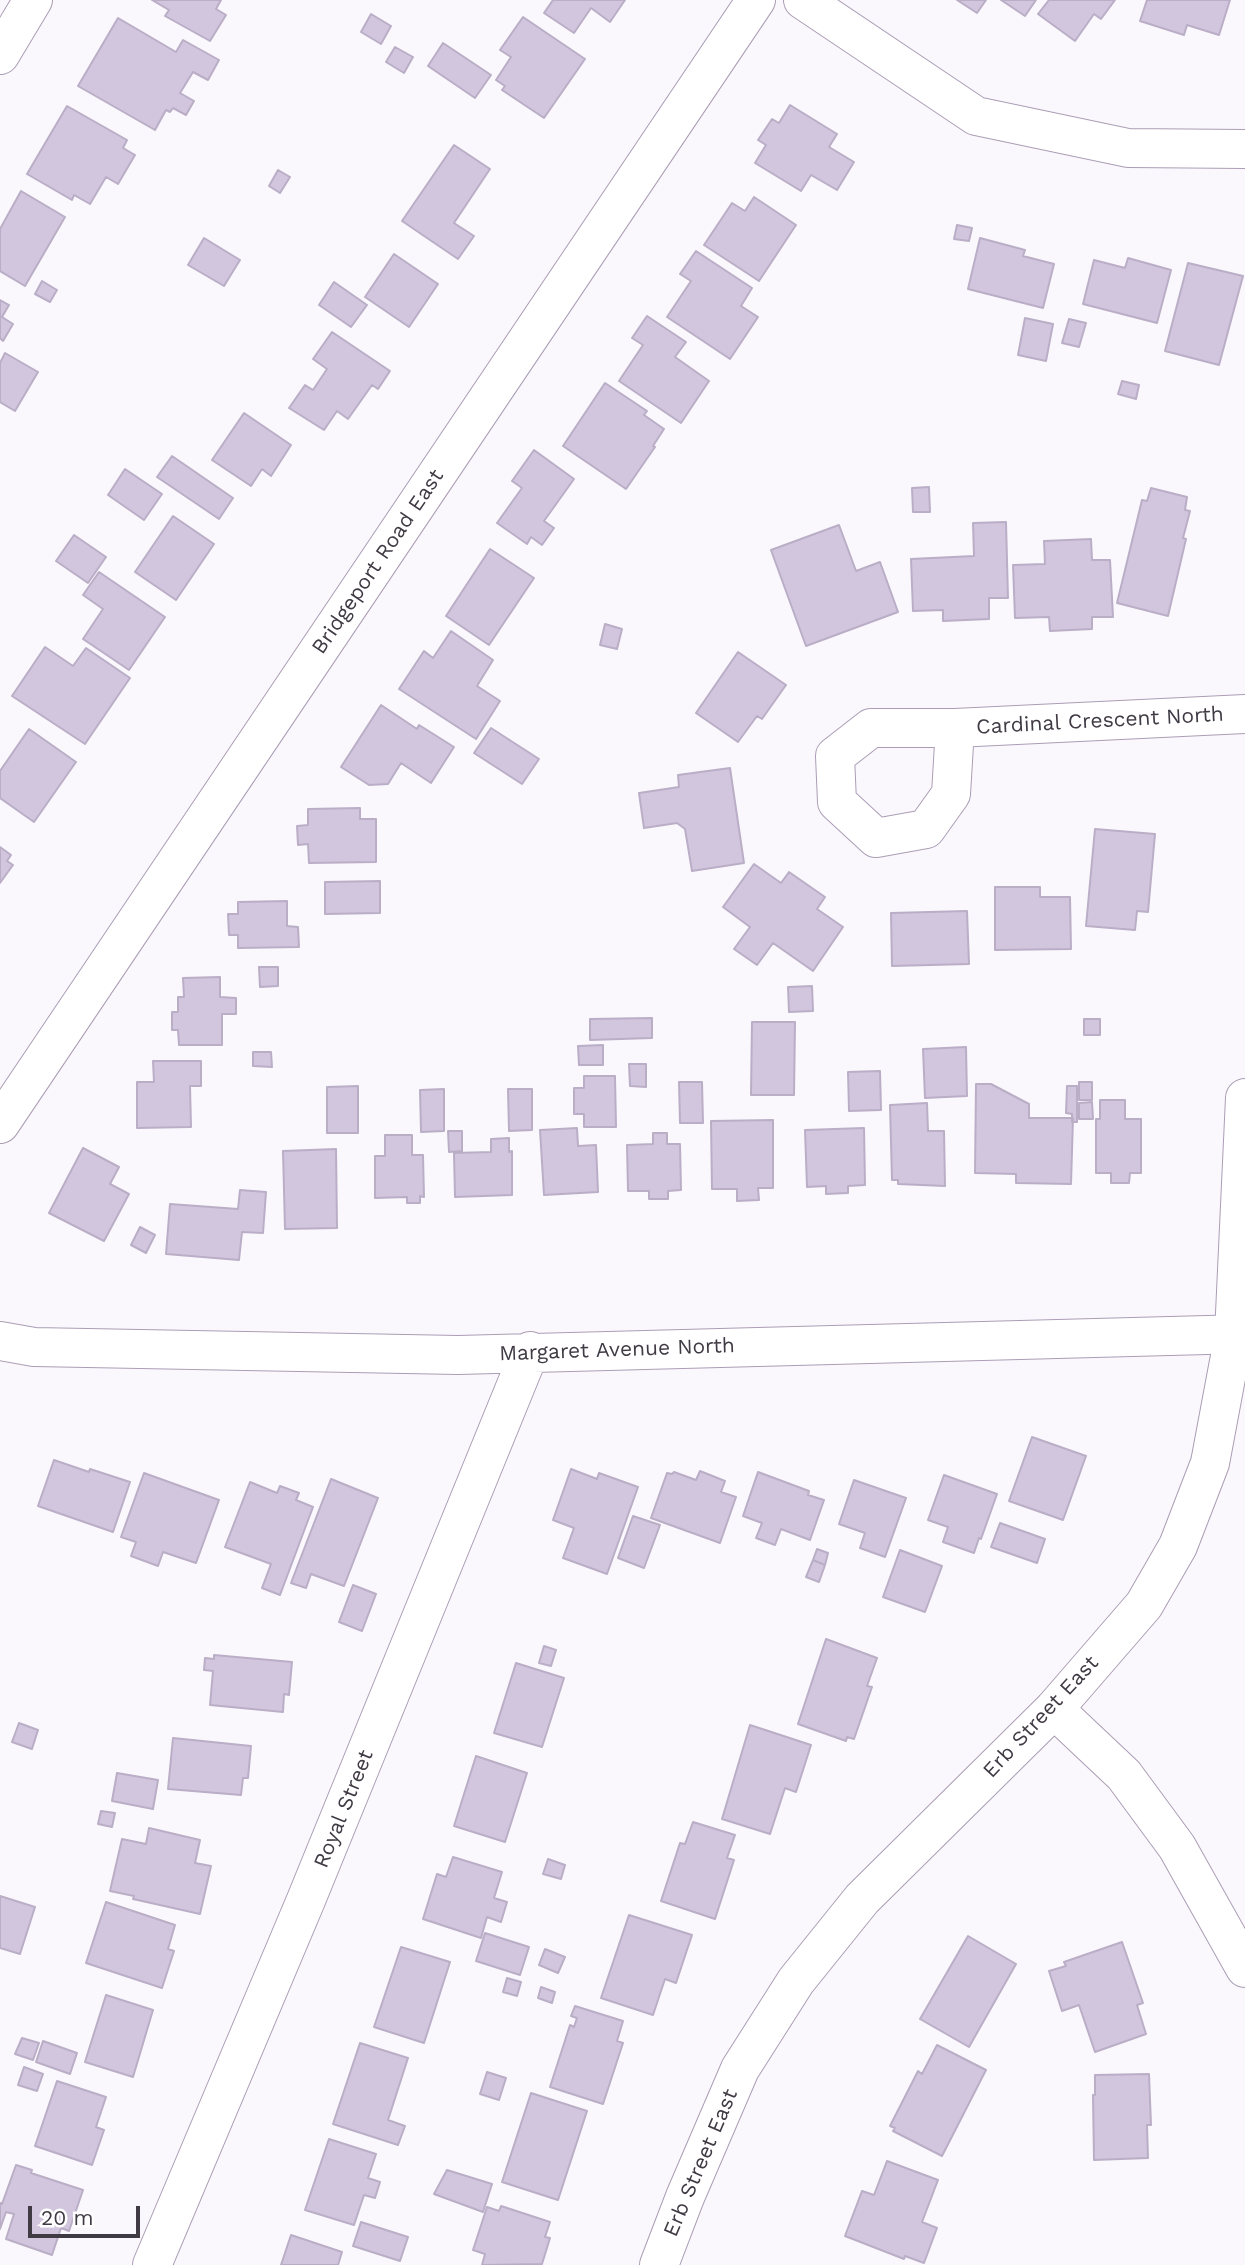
<!DOCTYPE html>
<style>
body{margin:0}
#map{position:relative;width:1245px;height:2265px;overflow:hidden;background:#fbf8fd;font-family:"Work Sans",sans-serif}
canvas{display:block}
.scale{position:absolute;left:28px;top:2206px;width:112px;height:32px;box-sizing:border-box;border:4px solid #403a44;border-top:0;padding-left:9px;font-size:21px;line-height:24px;white-space:nowrap;color:#403a44;-webkit-text-stroke:5px #fff;paint-order:stroke}
</style>
<div id="map">
<canvas width="1245" height="2265"></canvas>
<div class="scale">20 m</div>
</div>
<script>
const context = document.querySelector('canvas').getContext('2d');
context.lineJoin = 'round';
function fill(path, color) { context.fillStyle = color; context.fill(path, 'evenodd'); }
function strokePath(path, color, width, dash) { context.strokeStyle = color; context.lineWidth = width; context.lineCap = dash ? 'butt' : 'round'; context.setLineDash(dash || []); context.stroke(path); }
function label(font, color, halo, rows, align = 'center') {
  context.font = font + ' "Work Sans",sans-serif'; context.lineWidth = 6; context.setLineDash([]); context.textBaseline = 'middle'; context.strokeStyle = halo; context.fillStyle = color; for (const [text, x, y, turn = 0] of rows) {
    context.save(); context.translate(x, y); context.rotate((+turn || 0) * Math.PI / 180); context.textAlign = isNaN(turn) ? turn : align; if (halo) context.strokeText(text, 0, 0); context.fillText(text, 0, 0); context.restore();
  }
}
const building = new Path2D(`
 M 152,0 L 221,0 L 216,9 L 226,15 L 210,41 L 165,16 L 169,10 Z
 M 553,0 L 625,0 L 610,22 L 591,8 L 574,33 L 544,13 Z
 M 957,0 L 986,0 L 977,13 Z
 M 1001,0 L 1036,0 L 1025,16 Z
 M 1049,0 L 1115,0 L 1101,19 L 1094,14 L 1075,41 L 1038,14 Z
 M 1147,0 L 1230,0 L 1219,35 L 1187,25 L 1184,35 L 1140,21 Z
 M 371,14 L 391,26 L 381,44 L 361,32 Z
 M 523,17 L 585,59 L 544,118 L 502,90 L 505,86 L 496,80 L 511,57 L 500,50 Z
 M 118,18 L 176,52 L 183,40 L 219,60 L 208,80 L 193,72 L 180,93 L 194,101 L 186,115 L 173,108 L 170,112 L 166,110 L 155,130 L 78,86 Z
 M 443,43 L 491,75 L 475,98 L 428,66 Z
 M 395,47 L 413,57 L 404,73 L 386,62 Z
 M 790,105 L 837,134 L 829,147 L 854,162 L 837,190 L 811,175 L 801,191 L 755,163 L 766,145 L 758,140 L 772,119 L 779,123 Z
 M 67,106 L 127,140 L 123,148 L 135,155 L 118,184 L 106,177 L 90,204 L 74,195 L 72,200 L 27,174 Z
 M 454,145 L 490,169 L 454,223 L 474,236 L 458,259 L 402,221 Z
 M 278,170 L 290,177 L 280,193 L 269,186 Z
 M 21,191 L 65,217 L 25,286 L 0,271 L 0,229 Z
 M 754,197 L 796,225 L 759,281 L 704,245 L 732,203 L 745,211 Z
 M 957,225 L 972,228 L 969,241 L 954,239 Z
 M 204,238 L 240,260 L 224,286 L 188,265 Z
 M 980,238 L 1025,250 L 1023,256 L 1054,264 L 1043,308 L 968,289 Z
 M 696,251 L 752,288 L 741,306 L 758,317 L 730,359 L 667,317 L 691,281 L 680,274 Z
 M 394,254 L 438,284 L 409,327 L 365,297 Z
 M 1128,258 L 1171,270 L 1157,323 L 1083,304 L 1094,260 L 1125,268 Z
 M 1188,263 L 1243,276 L 1219,365 L 1165,351 Z
 M 42,281 L 57,290 L 50,302 L 35,294 Z
 M 334,282 L 367,305 L 351,327 L 319,305 Z
 M 0,300 L 9,305 L 2,317 L 13,324 L 3,341 L 0,338 Z
 M 647,316 L 686,342 L 675,357 L 709,381 L 681,423 L 619,381 L 643,345 L 632,338 Z
 M 1025,318 L 1053,324 L 1046,361 L 1018,355 Z
 M 1069,319 L 1086,323 L 1079,347 L 1062,343 Z
 M 332,332 L 390,371 L 378,389 L 372,385 L 348,419 L 337,411 L 324,430 L 289,408 L 305,385 L 313,390 L 327,369 L 313,359 Z
 M 5,353 L 38,372 L 15,411 L 0,402 L 0,363 Z
 M 1122,381 L 1139,385 L 1136,399 L 1118,394 Z
 M 605,383 L 647,411 L 644,415 L 664,429 L 653,446 L 655,447 L 626,489 L 563,446 Z
 M 244,413 L 291,445 L 271,476 L 262,469 L 251,486 L 212,460 Z
 M 534,450 L 574,479 L 544,521 L 554,528 L 542,545 L 531,537 L 527,544 L 497,523 L 522,488 L 512,481 Z
 M 172,456 L 233,498 L 219,519 L 157,477 Z
 M 125,469 L 162,494 L 144,520 L 108,495 Z
 M 929,487 L 930,512 L 913,512 L 912,488 Z
 M 1151,488 L 1187,497 L 1185,510 L 1190,511 L 1183,538 L 1186,539 L 1168,616 L 1117,603 L 1142,500 L 1147,501 Z
 M 173,516 L 214,544 L 176,600 L 135,572 Z
 M 1006,522 L 1008,598 L 989,598 L 989,619 L 943,621 L 943,610 L 913,611 L 911,559 L 974,556 L 973,523 Z
 M 839,525 L 856,571 L 880,562 L 898,612 L 806,646 L 771,550 Z
 M 74,535 L 106,557 L 88,583 L 56,561 Z
 M 1091,539 L 1092,560 L 1110,560 L 1113,617 L 1092,617 L 1092,629 L 1050,631 L 1049,617 L 1015,618 L 1013,565 L 1045,564 L 1044,541 Z
 M 490,549 L 534,578 L 489,645 L 446,616 Z
 M 99,572 L 165,617 L 129,670 L 83,639 L 103,609 L 83,595 Z
 M 605,624 L 622,629 L 617,649 L 600,645 Z
 M 451,631 L 493,660 L 477,686 L 500,701 L 476,739 L 399,689 L 424,651 L 433,658 Z
 M 45,647 L 73,666 L 86,648 L 130,678 L 85,744 L 12,696 Z
 M 738,652 L 786,685 L 762,719 L 757,716 L 738,742 L 696,713 Z
 M 381,705 L 417,729 L 419,725 L 454,747 L 431,783 L 401,763 L 388,784 L 369,785 L 341,767 Z
 M 491,728 L 539,759 L 522,784 L 474,753 Z
 M 29,729 L 76,762 L 34,822 L 0,798 L 0,771 Z
 M 730,768 L 744,863 L 692,871 L 685,829 L 677,823 L 644,828 L 639,793 L 679,787 L 678,775 Z
 M 360,808 L 360,819 L 376,819 L 376,862 L 309,863 L 308,844 L 298,845 L 297,826 L 308,825 L 308,809 Z
 M 1095,829 L 1155,834 L 1148,912 L 1137,911 L 1135,930 L 1086,926 Z
 M 0,847 L 11,855 L 7,861 L 13,865 L 0,883 Z
 M 754,864 L 781,883 L 789,872 L 825,897 L 817,909 L 843,927 L 813,971 L 773,943 L 757,965 L 734,949 L 750,927 L 723,907 Z
 M 380,881 L 380,913 L 325,914 L 325,882 Z
 M 995,887 L 1040,887 L 1040,897 L 1070,897 L 1071,949 L 995,950 Z
 M 287,901 L 287,926 L 298,927 L 299,947 L 238,948 L 238,935 L 229,935 L 228,914 L 238,914 L 238,902 Z
 M 967,911 L 969,964 L 892,966 L 891,913 Z
 M 259,967 L 278,967 L 278,986 L 260,987 Z
 M 220,977 L 220,997 L 236,998 L 236,1014 L 222,1014 L 222,1045 L 179,1045 L 178,1030 L 172,1030 L 172,1012 L 178,1012 L 178,997 L 184,997 L 183,978 Z
 M 812,986 L 813,1011 L 789,1012 L 788,987 Z
 M 652,1018 L 652,1038 L 590,1040 L 590,1019 Z
 M 1084,1019 L 1100,1019 L 1100,1035 L 1084,1035 Z
 M 752,1022 L 795,1022 L 794,1095 L 751,1095 Z
 M 603,1045 L 603,1065 L 579,1065 L 578,1046 Z
 M 966,1047 L 967,1096 L 925,1098 L 923,1049 Z
 M 253,1052 L 271,1052 L 272,1067 L 253,1066 Z
 M 153,1061 L 201,1061 L 201,1086 L 190,1086 L 191,1127 L 137,1128 L 137,1082 L 154,1082 Z
 M 629,1064 L 646,1064 L 646,1087 L 630,1086 Z
 M 880,1071 L 881,1110 L 849,1111 L 848,1072 Z
 M 584,1076 L 615,1076 L 616,1127 L 584,1127 L 584,1114 L 574,1114 L 574,1088 L 584,1088 Z
 M 679,1082 L 702,1082 L 703,1123 L 680,1123 Z
 M 1079,1082 L 1092,1082 L 1092,1100 L 1079,1100 Z
 M 976,1084 L 991,1084 L 1029,1104 L 1029,1118 L 1073,1118 L 1071,1184 L 1016,1183 L 1016,1174 L 975,1173 Z
 M 358,1086 L 358,1133 L 327,1133 L 327,1087 Z
 M 1067,1086 L 1077,1086 L 1077,1122 L 1072,1122 L 1072,1114 L 1066,1113 Z
 M 444,1089 L 444,1131 L 421,1132 L 420,1090 Z
 M 508,1089 L 532,1089 L 532,1130 L 509,1131 Z
 M 1100,1100 L 1125,1100 L 1125,1119 L 1141,1119 L 1141,1173 L 1130,1173 L 1129,1183 L 1111,1183 L 1111,1173 L 1096,1173 L 1096,1119 L 1100,1119 Z
 M 1092,1102 L 1093,1119 L 1079,1119 L 1079,1103 Z
 M 927,1103 L 928,1131 L 944,1131 L 945,1186 L 898,1184 L 898,1180 L 892,1180 L 890,1105 Z
 M 773,1120 L 773,1188 L 758,1188 L 759,1200 L 737,1201 L 737,1189 L 712,1189 L 711,1121 Z
 M 577,1128 L 578,1146 L 596,1145 L 598,1192 L 544,1195 L 540,1130 Z
 M 864,1128 L 865,1185 L 848,1186 L 848,1193 L 826,1194 L 826,1186 L 807,1187 L 805,1130 Z
 M 448,1131 L 462,1131 L 462,1151 L 449,1152 Z
 M 653,1133 L 667,1133 L 667,1144 L 680,1144 L 681,1190 L 668,1191 L 668,1199 L 649,1199 L 649,1191 L 628,1191 L 627,1145 L 653,1144 Z
 M 385,1135 L 412,1135 L 412,1155 L 423,1155 L 424,1197 L 420,1196 L 420,1203 L 407,1203 L 407,1197 L 375,1198 L 375,1156 L 385,1156 Z
 M 509,1138 L 509,1152 L 512,1151 L 512,1195 L 455,1197 L 454,1153 L 491,1152 L 491,1139 Z
 M 83,1148 L 119,1167 L 110,1184 L 129,1194 L 104,1241 L 49,1213 Z
 M 336,1149 L 337,1228 L 285,1229 L 283,1151 Z
 M 240,1190 L 266,1192 L 263,1233 L 242,1232 L 239,1260 L 166,1254 L 170,1204 L 238,1209 Z
 M 140,1227 L 155,1235 L 146,1253 L 131,1245 Z
 M 1032,1437 L 1086,1456 L 1063,1520 L 1009,1501 Z
 M 54,1460 L 89,1472 L 90,1469 L 130,1482 L 113,1532 L 38,1506 Z
 M 571,1469 L 597,1479 L 599,1473 L 638,1487 L 607,1574 L 563,1558 L 574,1528 L 553,1520 Z
 M 700,1471 L 725,1481 L 721,1492 L 736,1497 L 720,1543 L 651,1518 L 667,1473 L 672,1474 L 674,1472 L 696,1480 Z
 M 758,1472 L 809,1491 L 808,1495 L 824,1500 L 810,1540 L 781,1529 L 775,1545 L 756,1538 L 762,1523 L 743,1516 Z
 M 144,1473 L 219,1500 L 196,1563 L 163,1552 L 158,1566 L 131,1556 L 136,1542 L 121,1537 Z
 M 944,1475 L 997,1494 L 981,1539 L 979,1538 L 974,1553 L 943,1542 L 948,1527 L 928,1520 Z
 M 331,1479 L 378,1498 L 344,1586 L 311,1574 L 306,1588 L 291,1583 Z
 M 854,1480 L 906,1498 L 885,1557 L 860,1548 L 865,1533 L 839,1524 Z
 M 250,1482 L 277,1493 L 280,1486 L 299,1493 L 296,1500 L 313,1507 L 280,1595 L 262,1588 L 271,1564 L 225,1547 Z
 M 633,1516 L 660,1525 L 644,1568 L 618,1558 Z
 M 1000,1523 L 1045,1539 L 1037,1563 L 991,1547 Z
 M 817,1549 L 828,1553 L 825,1565 L 813,1560 Z
 M 900,1550 L 942,1566 L 925,1612 L 883,1597 Z
 M 813,1560 L 825,1565 L 819,1582 L 806,1577 Z
 M 353,1585 L 376,1594 L 362,1631 L 339,1622 Z
 M 826,1639 L 877,1658 L 867,1686 L 872,1687 L 854,1739 L 847,1737 L 846,1741 L 798,1724 Z
 M 544,1646 L 556,1650 L 551,1666 L 539,1663 Z
 M 214,1655 L 292,1662 L 289,1695 L 284,1694 L 283,1712 L 210,1705 L 213,1671 L 204,1670 L 205,1658 L 214,1659 Z
 M 516,1663 L 564,1678 L 542,1747 L 494,1733 Z
 M 19,1723 L 38,1730 L 32,1749 L 12,1742 Z
 M 750,1725 L 811,1745 L 796,1792 L 785,1788 L 770,1834 L 722,1819 Z
 M 173,1738 L 251,1746 L 248,1778 L 243,1778 L 241,1795 L 168,1789 Z
 M 476,1756 L 527,1773 L 505,1842 L 454,1826 Z
 M 117,1773 L 158,1780 L 153,1809 L 112,1801 Z
 M 101,1811 L 115,1813 L 112,1827 L 98,1824 Z
 M 693,1822 L 735,1835 L 727,1858 L 734,1860 L 715,1919 L 661,1901 L 680,1843 L 685,1844 Z
 M 149,1828 L 200,1840 L 195,1863 L 211,1866 L 200,1914 L 133,1899 L 134,1896 L 110,1891 L 122,1839 L 146,1844 Z
 M 453,1857 L 502,1872 L 494,1898 L 507,1902 L 501,1922 L 487,1917 L 481,1938 L 423,1919 L 437,1874 L 446,1877 Z
 M 548,1859 L 565,1865 L 561,1879 L 543,1874 Z
 M 0,1896 L 35,1907 L 20,1954 L 0,1948 Z
 M 106,1902 L 175,1925 L 168,1949 L 174,1951 L 162,1988 L 86,1963 Z
 M 629,1915 L 692,1935 L 676,1983 L 665,1979 L 653,2015 L 601,1998 Z
 M 485,1933 L 529,1947 L 520,1975 L 476,1961 Z
 M 968,1936 L 1016,1964 L 969,2047 L 920,2019 Z
 M 1122,1942 L 1143,2003 L 1137,2005 L 1146,2034 L 1095,2052 L 1079,2005 L 1062,2011 L 1049,1971 L 1066,1966 L 1064,1962 Z
 M 401,1947 L 450,1962 L 424,2043 L 374,2027 Z
 M 545,1949 L 565,1957 L 558,1973 L 539,1965 Z
 M 507,1978 L 521,1982 L 517,1996 L 503,1992 Z
 M 541,1987 L 555,1992 L 552,2003 L 538,1998 Z
 M 106,1995 L 153,2010 L 133,2077 L 85,2062 Z
 M 575,2006 L 623,2021 L 617,2041 L 623,2043 L 603,2104 L 550,2087 L 570,2025 L 574,2027 L 577,2018 L 571,2016 Z
 M 22,2038 L 39,2043 L 33,2060 L 15,2054 Z
 M 43,2041 L 77,2053 L 70,2074 L 36,2062 Z
 M 360,2043 L 408,2058 L 388,2120 L 405,2126 L 398,2145 L 333,2124 Z
 M 937,2045 L 986,2070 L 942,2156 L 893,2131 L 895,2128 L 890,2126 L 918,2071 L 922,2074 Z
 M 24,2067 L 43,2074 L 37,2091 L 18,2085 Z
 M 487,2072 L 506,2078 L 499,2100 L 480,2094 Z
 M 1149,2074 L 1151,2125 L 1147,2125 L 1148,2158 L 1094,2160 L 1093,2095 L 1095,2095 L 1095,2075 Z
 M 57,2081 L 106,2097 L 96,2127 L 104,2130 L 92,2165 L 35,2146 Z
 M 531,2093 L 587,2111 L 558,2200 L 502,2182 Z
 M 329,2139 L 376,2154 L 368,2178 L 380,2182 L 375,2198 L 364,2195 L 354,2225 L 305,2210 Z
 M 887,2161 L 938,2180 L 922,2222 L 937,2228 L 924,2263 L 905,2256 L 904,2259 L 845,2236 L 862,2191 L 874,2195 Z
 M 16,2165 L 32,2170 L 31,2173 L 83,2190 L 69,2231 L 61,2228 L 52,2255 L 6,2239 L 14,2214 L 6,2212 L 0,2229 L 0,2203 L 2,2204 Z
 M 447,2170 L 492,2184 L 483,2212 L 434,2194 Z
 M 501,2206 L 550,2222 L 545,2237 L 550,2238 L 542,2264 L 482,2265 L 485,2254 L 473,2250 L 487,2207 L 499,2211 Z
 M 361,2222 L 408,2237 L 400,2261 L 353,2246 Z
 M 291,2235 L 342,2252 L 338,2265 L 281,2265 Z`);
const minor = new Path2D(`
 M 803,0 L 976,116 L 1128,148 L 1245,149
 M 0,55 L 33,0
 M 955,728 L 951,794 L 926,829 L 876,838 L 837,802 L 835,756 L 871,728 L 955,728 L 1245,714
 M 0,1341 L 34,1347 L 458,1355 L 1245,1334
 M 1054,1709 L 1124,1775 L 1177,1847 L 1245,1968
 M 152,2265 L 306,1900 L 530,1351`);
const major = new Path2D(`
 M 0,1124 L 756,0
 M 659,2265 L 685,2197 L 740,2069 L 796,1981 L 862,1899 L 1054,1709 L 1144,1605 L 1178,1546 L 1210,1463 L 1234,1335 L 1245,1098`);
const streetNames = [
 ["Bridgeport Road East",378,562,-56],
 ["Cardinal Crescent North",1100,721,-3],
 ["Margaret Avenue North",617,1350,-2],
 ["Erb Street East",1041,1717,-47],
 ["Royal Street",344,1809,-68],
 ["Erb Street East",701,2163,-67]
];
fill(building, '#d2c6df');
strokePath(building, '#baaec7', 2);
strokePath(minor, '#ab9db5', 40);
strokePath(major, '#ab9db5', 40);
strokePath(minor, '#fff', 38);
strokePath(major, '#fff', 38);
label('21px', '#403a44', '#fff', streetNames);
</script>
